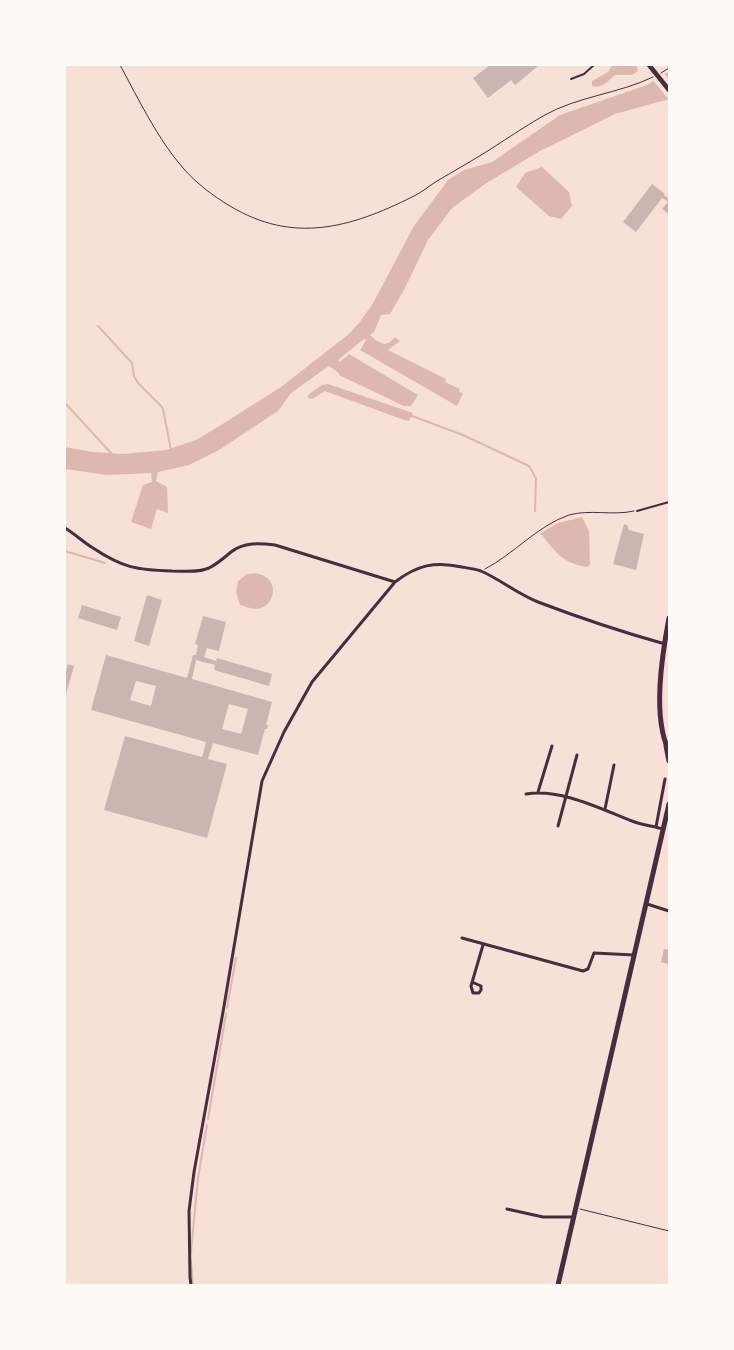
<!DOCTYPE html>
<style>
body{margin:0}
#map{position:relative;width:734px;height:1350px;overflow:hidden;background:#f7e1d7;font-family:"Roboto Serif",serif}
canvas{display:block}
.frame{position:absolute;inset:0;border:66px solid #fffaf5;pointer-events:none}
</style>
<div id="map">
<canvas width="734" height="1350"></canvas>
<div class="frame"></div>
</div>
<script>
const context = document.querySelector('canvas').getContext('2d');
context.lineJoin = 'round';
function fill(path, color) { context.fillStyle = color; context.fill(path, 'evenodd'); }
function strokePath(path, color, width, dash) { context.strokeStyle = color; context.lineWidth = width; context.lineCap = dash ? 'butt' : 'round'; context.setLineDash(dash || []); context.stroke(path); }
const water = new Path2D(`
 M 612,65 L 636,65 L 638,71 L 632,75 L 615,75 C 607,81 603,89 592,86 L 592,81 L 608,72 Z
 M 669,71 L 669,99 L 615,114 L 540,151 L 485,184 L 452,208 L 428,240 L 405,288 L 390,314 L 381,315 L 374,332 L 370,335 L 377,341 L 384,344 L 389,343 L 395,337 L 400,341 L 388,350 L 446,379 L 445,382 L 460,389 L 459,392 L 463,393 L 457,406 L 360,350 L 366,340 L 364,339 L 338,360 L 340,362 L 349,354 L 418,395 L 411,406 L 404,406 L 339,375 L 339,373 L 329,366 L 291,393 L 278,411 L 219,450 L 189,465 L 158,472 L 156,481 L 167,487 L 168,513 L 157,509 L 151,529 L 131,522 L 143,485 L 152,482 L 151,473 L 107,475 L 65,469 L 65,447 L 92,452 L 123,454 L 166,450 L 196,440 L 221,425 L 281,387 L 349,334 L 359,323 L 372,305 L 414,226 L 448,180 L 464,170 L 492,162 L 560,115 L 647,85 Z
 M 542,167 L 569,192 L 572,206 L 561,219 L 549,216 L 516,187 L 525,173 Z
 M 328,384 L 413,413 L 409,421 L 404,420 L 325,391 L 312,399 L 308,398 L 308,395 L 322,385 Z
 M 582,517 L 589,531 L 590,564 L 587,567 C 563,563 556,553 542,535 L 539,534 L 558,523 Z
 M 247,574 C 250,574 255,573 259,574 C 281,579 275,608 256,609 C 251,609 245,606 240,605 L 236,592 L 238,581 Z`);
const pier = new Path2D(`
 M 663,72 L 669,79 L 669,100 L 652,79 Z`);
const stream = new Path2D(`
 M 98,326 L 132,363 L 134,376 L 138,383 L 161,406 L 163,409 L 171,450
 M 65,403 L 111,453
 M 412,416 L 463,435 L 529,466 L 536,478 L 535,511
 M 65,551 L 105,563
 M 227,1008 L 236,958
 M 208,1119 L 226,1014
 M 191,1252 L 198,1178 L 207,1125
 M 191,1261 L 193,1285`);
const building = new Path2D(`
 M 490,65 L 536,65 L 537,67 L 515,85 L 511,80 L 488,98 L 473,78 Z
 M 652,184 L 665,194 L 664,195 L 669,199 L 669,214 L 662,209 L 668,202 L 662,198 L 636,232 L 623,222 Z
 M 624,524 L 627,525 L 629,530 L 644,534 L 636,570 L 613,564 Z
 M 147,595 L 162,600 L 149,646 L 134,641 Z
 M 82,605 L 121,617 L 117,630 L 78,618 Z
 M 203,616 L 226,622 L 219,651 L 207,648 L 204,657 L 216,661 L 217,658 L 272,674 L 269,686 L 214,670 L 215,665 L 196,660 L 192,679 L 272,702 L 266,725 L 268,725 L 267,729 L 265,729 L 258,755 L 213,743 L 208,759 L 227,764 L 207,838 L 104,810 L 125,736 L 202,757 L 206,742 L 91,710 L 106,655 L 187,678 L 193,655 L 196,655 L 198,645 L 195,644 ZM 136,681 L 156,686 L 151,706 L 130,700 ZM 229,704 L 248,709 L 241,734 L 222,729 Z
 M 68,664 L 74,666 L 66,694 L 65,675 Z
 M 664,949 L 669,950 L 669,964 L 661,962 Z`);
const path = new Path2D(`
 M 120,65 C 139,100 157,138 183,168 C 196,183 213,196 230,206 C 293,244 350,228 412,197 C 421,193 429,186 437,181 C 454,171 470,162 486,152 C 505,140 524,127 543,116 C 578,96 618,94 653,77
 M 661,73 L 669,68
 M 485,569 C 514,554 537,526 569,515 C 591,509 612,516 634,511
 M 580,1209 L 669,1231`);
const service = new Path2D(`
 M 571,79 L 584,74 L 594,65
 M 637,511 L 669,502`);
const minor = new Path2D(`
 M 65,528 C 75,534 83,542 93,548 C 123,568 137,570 172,571 C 184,571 197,573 209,568 C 217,564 224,558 231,552 C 244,542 259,543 275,545 L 395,582
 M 538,792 L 552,746
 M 526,794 C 560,788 601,809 632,821 C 642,825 653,826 663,829
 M 605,809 L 614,765
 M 558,826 L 577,755
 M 656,827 L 665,779
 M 647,904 L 669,911
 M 462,938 L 583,971 L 588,969 L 594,953 L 634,955
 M 472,982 L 481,986 L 481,990 L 479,993 L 473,993 L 471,986 L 483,945
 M 507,1209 L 543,1217 L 573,1217
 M 191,1285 L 190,1277 L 189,1211 L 194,1172 L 223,1012 L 262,781 L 284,732 L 312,682 L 395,582 C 417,565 435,561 462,567 C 468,568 475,569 481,571 C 501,580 518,594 538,602 C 580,618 622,632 665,644`);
const tertiary = new Path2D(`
 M 649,65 L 669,90`);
const secondary = new Path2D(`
 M 666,746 L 669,761
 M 558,1285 L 669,804`);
const primary = new Path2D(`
 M 669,618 C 662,655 652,717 669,751`);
fill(water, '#dcb8b0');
fill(pier, '#f7e1d7');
strokePath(stream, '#dcb8b0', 2);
fill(building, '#ccb4b1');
strokePath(path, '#4a2c40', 1);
strokePath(service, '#4a2c40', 2);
strokePath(minor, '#4a2c40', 3);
strokePath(tertiary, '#4a2c40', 4.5);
strokePath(secondary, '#4a2c40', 5);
strokePath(primary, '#4a2c40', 5);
</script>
